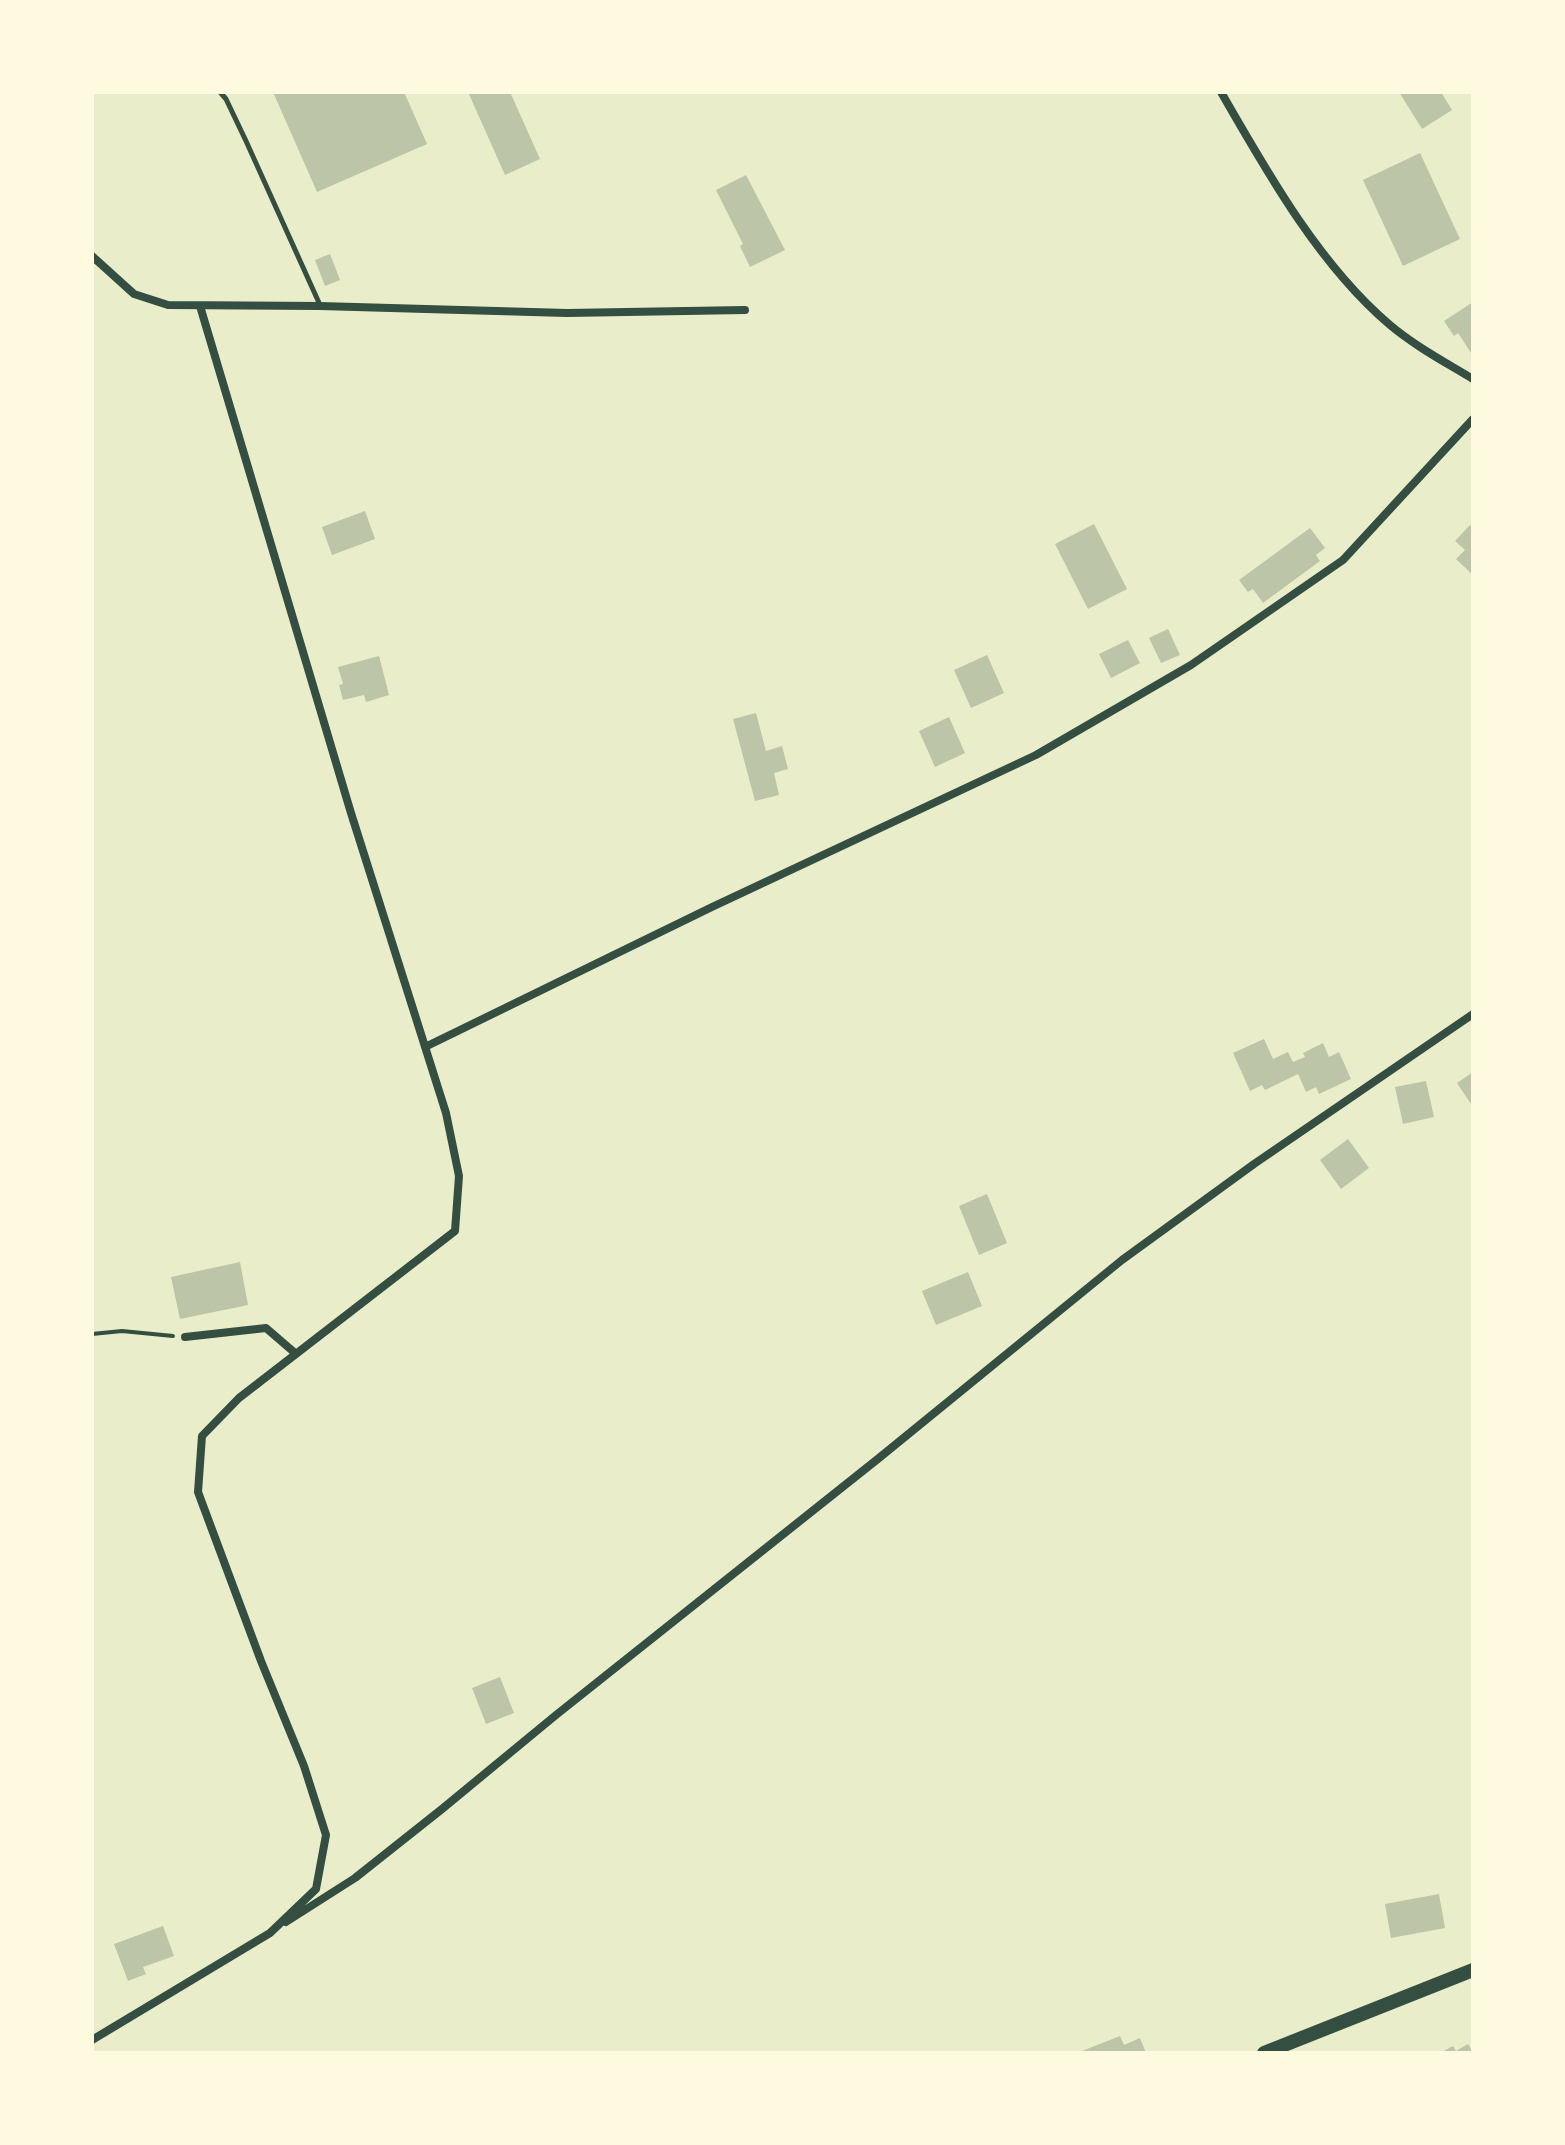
<!DOCTYPE html>
<style>
body{margin:0}
#map{position:relative;width:1565px;height:2145px;overflow:hidden;background:#e9edc9;font-family:"Golos Text",sans-serif}
canvas{display:block}
.frame{position:absolute;inset:0;border:94px solid #fefae0;pointer-events:none}
</style>
<div id="map">
<canvas width="1565" height="2145"></canvas>
<div class="frame"></div>
</div>
<script>
const context = document.querySelector('canvas').getContext('2d');
context.lineJoin = 'round';
function fill(path, color) { context.fillStyle = color; context.fill(path, 'evenodd'); }
function strokePath(path, color, width, dash) { context.strokeStyle = color; context.lineWidth = width; context.lineCap = dash ? 'butt' : 'round'; context.setLineDash(dash || []); context.stroke(path); }
const building = new Path2D(`
 M 273,92 L 404,92 L 427,144 L 317,192 Z
 M 468,92 L 510,92 L 540,159 L 505,175 Z
 M 1399,92 L 1441,92 L 1452,110 L 1422,129 Z
 M 1420,153 L 1460,239 L 1403,266 L 1363,180 Z
 M 746,175 L 785,250 L 750,267 L 740,246 L 743,244 L 716,190 Z
 M 330,254 L 340,280 L 325,286 L 315,260 Z
 M 1473,302 L 1473,356 L 1458,333 L 1454,336 L 1444,321 Z
 M 365,511 L 375,539 L 332,555 L 322,527 Z
 M 1094,524 L 1127,589 L 1088,609 L 1055,544 Z
 M 1470,525 L 1473,528 L 1473,575 L 1456,559 L 1465,550 L 1455,541 Z
 M 1310,528 L 1325,548 L 1316,555 L 1320,561 L 1263,603 L 1253,589 L 1248,592 L 1239,580 Z
 M 1168,629 L 1180,655 L 1161,663 L 1149,638 Z
 M 1128,640 L 1140,663 L 1111,678 L 1099,654 Z
 M 987,655 L 1004,693 L 971,708 L 954,670 Z
 M 379,656 L 389,695 L 366,702 L 364,695 L 343,700 L 339,685 L 343,684 L 338,667 Z
 M 756,713 L 766,751 L 782,746 L 788,769 L 774,773 L 779,795 L 755,801 L 733,719 Z
 M 949,717 L 965,753 L 935,767 L 919,731 Z
 M 1264,1039 L 1273,1059 L 1288,1052 L 1293,1062 L 1305,1057 L 1303,1053 L 1323,1043 L 1329,1057 L 1339,1052 L 1351,1079 L 1319,1094 L 1316,1087 L 1306,1092 L 1298,1074 L 1265,1090 L 1262,1085 L 1250,1091 L 1233,1053 Z
 M 1473,1072 L 1473,1107 L 1457,1083 Z
 M 1426,1081 L 1434,1117 L 1403,1124 L 1395,1087 Z
 M 1348,1139 L 1369,1168 L 1341,1189 L 1320,1160 Z
 M 987,1194 L 1007,1243 L 979,1255 L 959,1206 Z
 M 240,1262 L 248,1305 L 180,1319 L 171,1277 Z
 M 968,1272 L 982,1306 L 936,1325 L 922,1291 Z
 M 500,1677 L 514,1713 L 486,1724 L 472,1688 Z
 M 1439,1894 L 1445,1928 L 1391,1938 L 1385,1904 Z
 M 163,1926 L 174,1956 L 143,1967 L 146,1974 L 128,1981 L 114,1944 Z
 M 1120,2036 L 1124,2045 L 1140,2038 L 1146,2053 L 1077,2053 Z
 M 1468,2044 L 1473,2053 L 1440,2053 L 1453,2046 L 1456,2051 Z`);
const path = new Path2D(`
 M 92,1334 L 122,1331 L 173,1336`);
const service = new Path2D(`
 M 220,92 L 226,99 L 246,141 L 320,305`);
const minor = new Path2D(`
 M 1221,92 C 1267,172 1319,265 1390,325 C 1415,346 1445,362 1473,379
 M 92,256 L 134,294 L 168,305 L 320,306 L 567,313 L 745,310
 M 425,1047 L 712,907 L 1036,755 L 1191,665 L 1343,560 L 1473,419
 M 185,1337 L 266,1328 L 295,1353
 M 286,1922 L 355,1878 L 442,1809 L 556,1715 L 879,1458 L 1122,1260 L 1254,1164 L 1473,1014
 M 92,2040 L 270,1933 L 316,1889 L 326,1835 L 304,1766 L 261,1661 L 198,1492 L 202,1436 L 239,1398 L 455,1231 L 459,1176 L 446,1113 L 351,813 L 200,306`);
const tertiary = new Path2D(`
 M 1264,2053 L 1473,1970`);
fill(building, '#bcc5a7');
strokePath(path, '#344e41', 4);
strokePath(service, '#344e41', 5);
strokePath(minor, '#344e41', 8);
strokePath(tertiary, '#344e41', 14);
</script>
